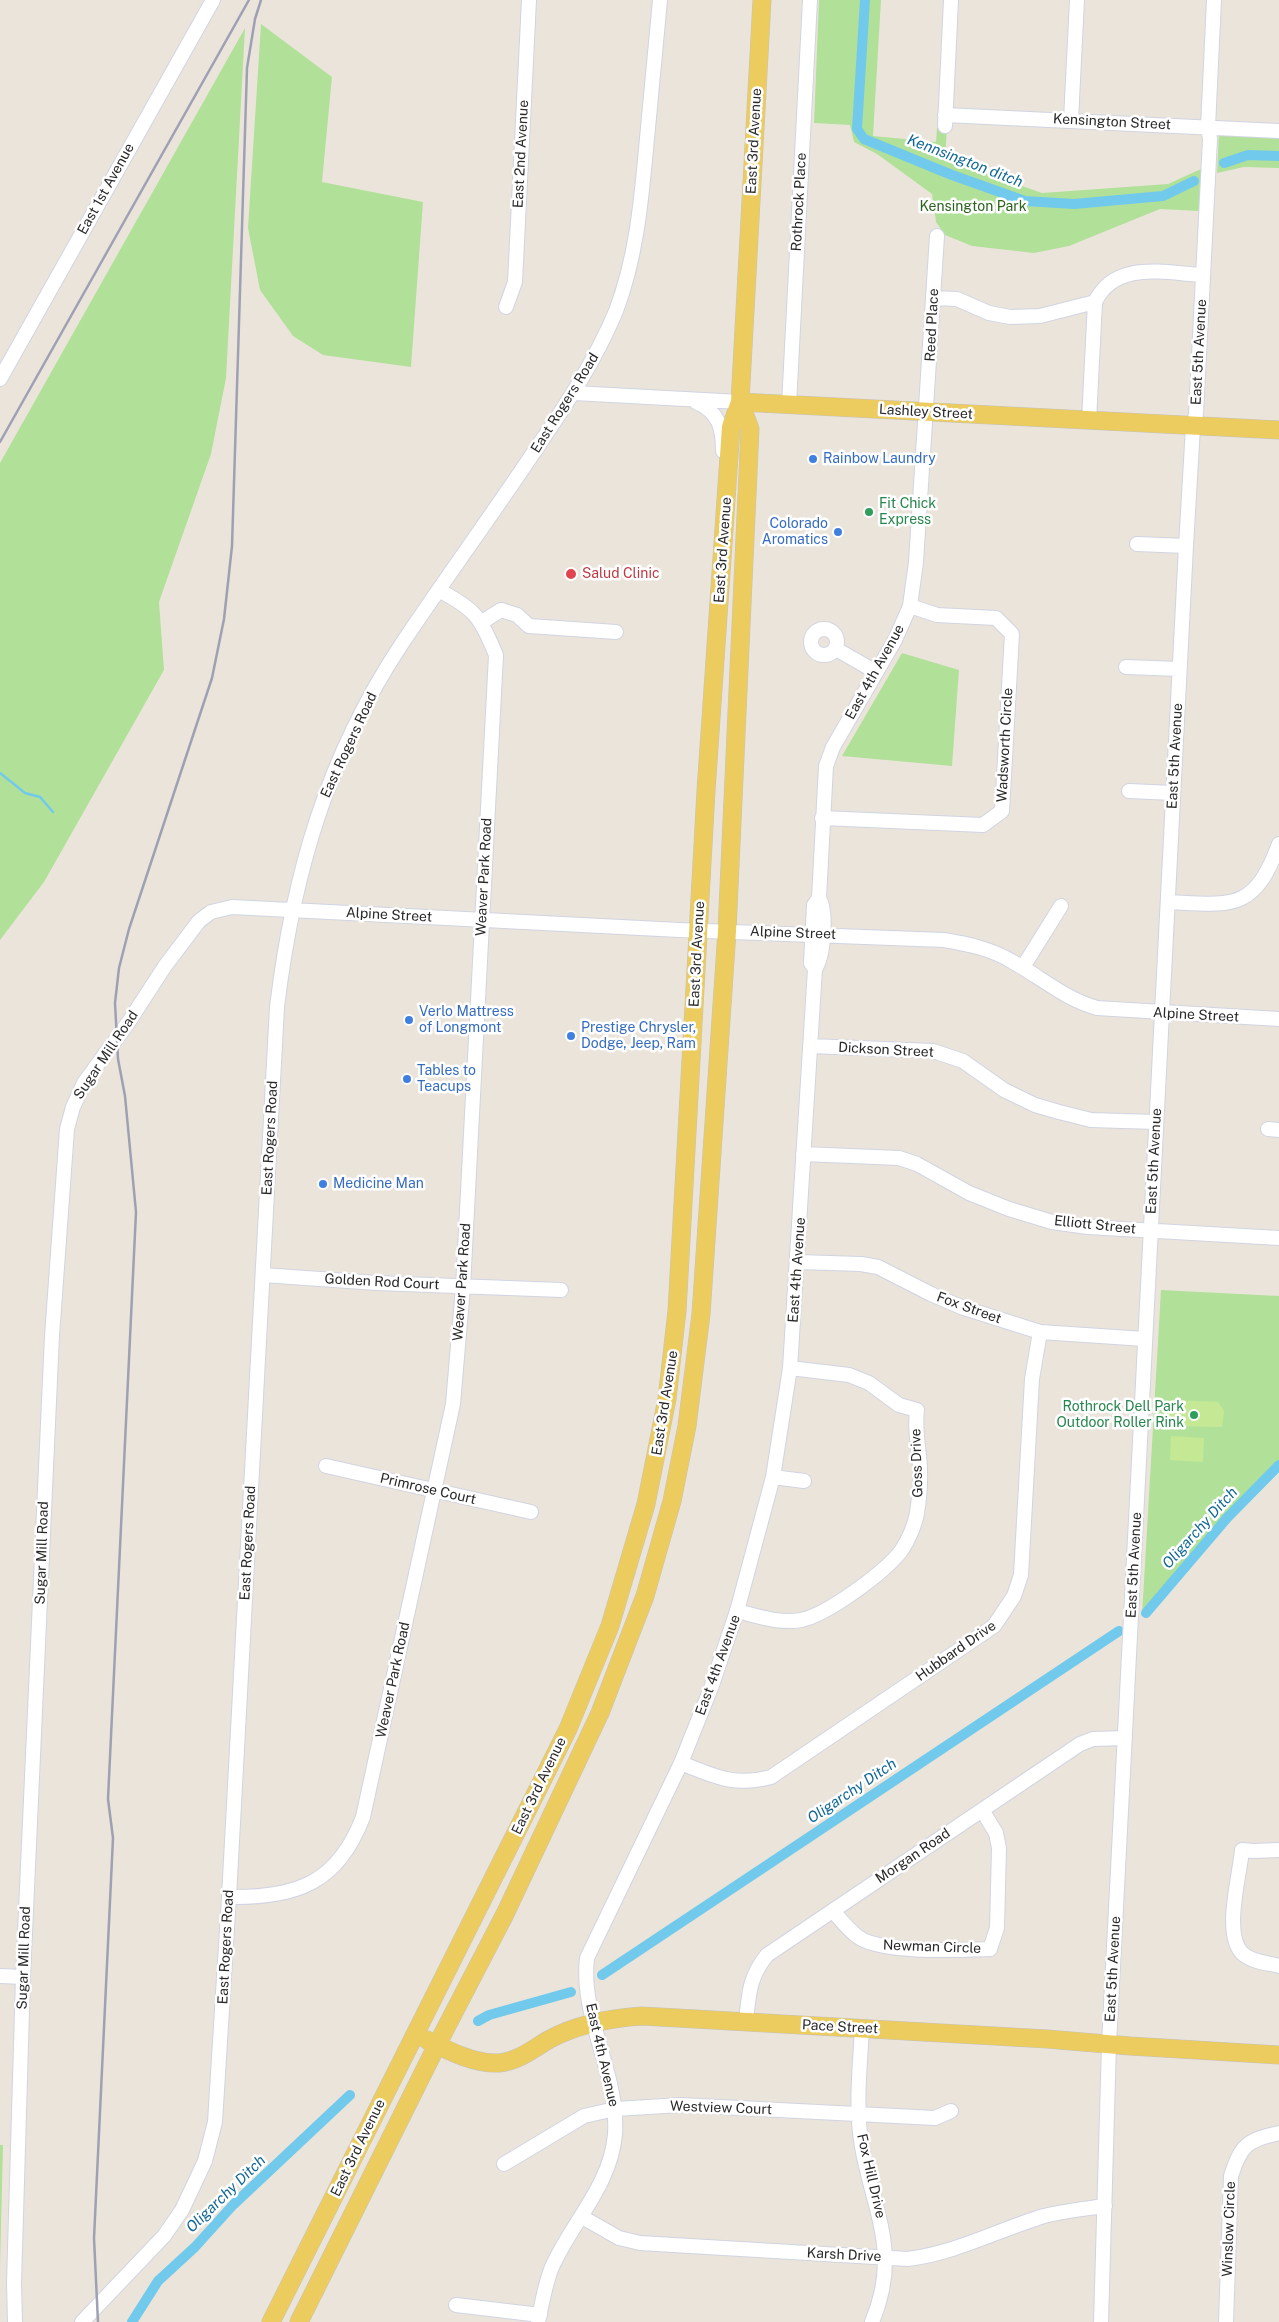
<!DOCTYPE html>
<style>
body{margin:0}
canvas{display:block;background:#ebe4db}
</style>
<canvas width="1279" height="2322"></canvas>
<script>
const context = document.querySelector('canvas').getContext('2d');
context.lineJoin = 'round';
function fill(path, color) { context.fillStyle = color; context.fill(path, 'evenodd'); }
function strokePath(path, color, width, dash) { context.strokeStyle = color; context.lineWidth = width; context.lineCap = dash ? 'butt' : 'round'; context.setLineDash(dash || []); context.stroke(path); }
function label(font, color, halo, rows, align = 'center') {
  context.font = font + ' "Public Sans",sans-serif'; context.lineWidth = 5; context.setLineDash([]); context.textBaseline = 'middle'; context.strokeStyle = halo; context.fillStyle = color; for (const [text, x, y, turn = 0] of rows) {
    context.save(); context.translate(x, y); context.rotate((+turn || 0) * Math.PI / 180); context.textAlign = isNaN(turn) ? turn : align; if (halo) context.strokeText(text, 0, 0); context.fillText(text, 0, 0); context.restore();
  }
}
const green = new Path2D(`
 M 819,0 L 881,0 L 873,136 L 936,142 L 937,128 L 947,127 L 945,159 L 1042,193 L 1168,184 L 1201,169 L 1199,211 L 1160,209 L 1069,246 L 1034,253 L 972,246 L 945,235 L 936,222 L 932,194 L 877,154 L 854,142 L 850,125 L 814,123 Z
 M 261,24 L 332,77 L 322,182 L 423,202 L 411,367 L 323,355 L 293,336 L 260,290 L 248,228 Z
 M 245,28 L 226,378 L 211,454 L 159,602 L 164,670 L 44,882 L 0,940 L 0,463 Z
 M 1219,134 L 1279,137 L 1279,168 L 1244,167 L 1217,173 Z
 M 902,653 L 959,670 L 952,766 L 842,756 Z
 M 1161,1290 L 1279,1296 L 1279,1465 L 1227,1518 L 1142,1615 Z
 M 0,2145 L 3,2145 L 0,2268 Z`);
const pitch = new Path2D(`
 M 1173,1400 L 1218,1402 L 1224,1411 L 1222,1427 L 1170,1426 L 1164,1419 L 1164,1405 Z
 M 1171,1436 L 1204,1438 L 1203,1462 L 1170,1460 Z`);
const stream = new Path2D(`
 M 0,773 L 25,793 L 40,797 L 53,812`);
const canal = new Path2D(`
 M 865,0 L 857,129 L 864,139 L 952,175 L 1025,201 L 1074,204 L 1163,196 L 1194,181
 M 1224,163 L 1248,155 L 1279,156
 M 1146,1613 L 1227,1518 L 1279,1465
 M 602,1975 L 1119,1631
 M 478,2021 L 489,2015 L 571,1992
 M 132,2322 L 158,2281 L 195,2247 L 233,2205 L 350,2095`);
const minor = new Path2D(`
 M 945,115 L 1279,131
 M 1071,120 L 1077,0
 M 945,126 L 951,0
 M 934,298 L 957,299 L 989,313 L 1010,317 L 1040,316 L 1095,302 C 1115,260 1164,273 1203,275
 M 506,307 L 515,282 L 529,0
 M 0,379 L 213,0
 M 574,393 L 740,402
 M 696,402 C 719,412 723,428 723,451
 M 789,405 L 810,0
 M 1089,421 L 1095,302
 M 1137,544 L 1186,546
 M 482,622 L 501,610 L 517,615 L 529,626 L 616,632
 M811 642a13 13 0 1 1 26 0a13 13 0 1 1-26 0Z
 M 836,649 L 876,672
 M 1126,667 L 1179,669
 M 1129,791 L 1173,793
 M 822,818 L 983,825 L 1002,811 L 1012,634 L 996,618 L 937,615 L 910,606
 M 1168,902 C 1232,905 1254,912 1279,844
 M 813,966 L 811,963 L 814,905 L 819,898
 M 1023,967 L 1061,906
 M 811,1046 L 933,1051 L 963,1061 L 1004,1090 L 1035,1105 L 1059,1112 L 1091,1120 L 1156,1122
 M 1268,1129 L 1279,1130
 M 803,1154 L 899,1158 L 917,1164 L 969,1193 L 1009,1209 L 1052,1222 L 1088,1227 L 1279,1238
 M 798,1262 L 861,1264 L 878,1267 L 931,1294 L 961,1307 L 1040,1332 L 1145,1339
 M 263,1275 L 377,1283 L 561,1290
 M 326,1466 L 531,1512
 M 773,1477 L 804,1481
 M 737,1611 C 758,1616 779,1624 801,1620 C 827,1615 885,1572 901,1551 C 908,1541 915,1525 917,1513 C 920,1495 921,1473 919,1455 C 917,1439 915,1426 917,1410 L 899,1405 L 869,1383 L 849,1375 L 790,1368
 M 681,1763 C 714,1776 734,1787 771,1777 L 994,1626 L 1014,1596 L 1021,1575 L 1032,1379 L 1040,1332
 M 1279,1850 L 1253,1851 L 1242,1850 C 1240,1875 1223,1933 1242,1953 C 1251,1962 1268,1963 1279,1966
 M 229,1897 C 297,1898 338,1883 363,1817 L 453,1404 L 463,1287 L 496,655 C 480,618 477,610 440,591
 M 833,1911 C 840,1919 848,1929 857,1936 C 878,1954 960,1950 990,1949 L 997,1928 L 999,1848 L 996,1833 L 982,1810
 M 0,1976 L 23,1977
 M 746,2021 C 749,1994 749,1977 767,1955 L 1080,1744 L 1093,1739 L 1125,1738
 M 862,2028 C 860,2067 855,2108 862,2147 C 874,2213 901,2253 872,2322
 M 504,2164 L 584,2116 L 615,2109 L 681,2105 L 935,2118 L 951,2111
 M 582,2217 L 619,2238 L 640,2243 L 908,2259 C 956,2253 998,2230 1044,2216 C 1064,2211 1084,2209 1105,2206
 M 456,2305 L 540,2315
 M 15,2322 L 14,2283 L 23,1977 L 46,1467 L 52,1336 L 67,1129 L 73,1107 L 84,1083 L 128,1023 L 165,966 L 199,921 L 211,912 L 232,907 L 679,930 L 944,940 C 968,944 992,949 1013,962 C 1042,978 1065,999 1097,1008 L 1279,1019
 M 82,2322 L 164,2236 L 182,2210 L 205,2161 L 215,2122 L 229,1897 L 277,1007 C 293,875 327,757 401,645 C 445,579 492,515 536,449 C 566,405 595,361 616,311 C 636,258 641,204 646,149 C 651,99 655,50 660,0
 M 538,2322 C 542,2304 545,2284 552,2267 C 572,2222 611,2185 615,2134 C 619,2074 580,2018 587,1958 L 681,1763 L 711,1688 L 737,1611 L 773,1477 L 790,1368 L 815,969 C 824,956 827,911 819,898 L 826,766 L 833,747 L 895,640 L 910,606 L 916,562 L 937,236
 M 1101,2322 L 1109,2044 L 1186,546 L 1193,427 L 1196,414 L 1210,139 L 1208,127 L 1214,0
 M 1226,2322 L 1231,2176 C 1241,2145 1247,2140 1279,2133`);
const major = new Path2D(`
 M 740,402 L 1279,430
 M 427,2040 C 449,2051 474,2064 499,2063 C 519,2061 534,2048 550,2039 C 578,2024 611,2018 642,2016 L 1047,2039 L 1130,2046 L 1279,2055
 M 271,2322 L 568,1729 L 610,1626 L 646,1504 L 667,1399 L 677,1311 L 706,791 L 731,427 L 740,402 L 762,0
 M 299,2322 L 437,2045 L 505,1914 L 600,1713 L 645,1596 L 672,1501 L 687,1426 L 701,1314 L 727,931 L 750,429 L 740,402`);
const rail = new Path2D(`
 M 0,442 L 249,0
 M 98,2322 L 94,2238 L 113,1838 L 108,1799 L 136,1212 L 125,1096 L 118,1059 L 115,1003 L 119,968 L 129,929 L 212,678 L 224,619 L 232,546 L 247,68 L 255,19 L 261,0`);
const markers = [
 [813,459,5,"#3f7fe0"],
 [869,512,5,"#2e9e5b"],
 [838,532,5,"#3f7fe0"],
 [571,574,6,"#e0444e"],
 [409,1020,5,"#3f7fe0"],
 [571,1036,5,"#3f7fe0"],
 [407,1079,5,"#3f7fe0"],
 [323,1184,5,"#3f7fe0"],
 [1194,1415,5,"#2e9e5b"]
];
const streetNames = [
 ["Kensington Street",1112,122,3],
 ["East 3rd Avenue",754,141,-87],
 ["East 2nd Avenue",521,154,-87],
 ["East 1st Avenue",106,189,-61],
 ["Rothrock Place",799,202,-87],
 ["Reed Place",932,325,-87],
 ["East 5th Avenue",1199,352,-87],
 ["East Rogers Road",565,403,-58],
 ["Lashley Street",926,412,3],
 ["East 3rd Avenue",723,550,-86],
 ["East 4th Avenue",875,672,-61],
 ["East Rogers Road",349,745,-65],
 ["Wadsworth Circle",1005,745,-87],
 ["East 5th Avenue",1175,756,-87],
 ["Weaver Park Road",484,877,-87],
 ["Alpine Street",389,915,3],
 ["Alpine Street",793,933,2],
 ["East 3rd Avenue",697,954,-87],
 ["Alpine Street",1196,1015,3],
 ["Dickson Street",886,1050,3],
 ["Sugar Mill Road",106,1055,-56],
 ["East Rogers Road",270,1138,-87],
 ["East 5th Avenue",1154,1161,-87],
 ["Elliott Street",1095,1225,6],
 ["East 4th Avenue",797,1270,-86],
 ["Golden Rod Court",382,1282,3],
 ["Weaver Park Road",462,1282,-86],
 ["Fox Street",969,1308,20],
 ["East 3rd Avenue",665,1403,-81],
 ["Goss Drive",917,1463,-92],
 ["Primrose Court",428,1489,13],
 ["East Rogers Road",248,1543,-87],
 ["Sugar Mill Road",42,1553,-88],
 ["East 5th Avenue",1134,1565,-87],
 ["Hubbard Drive",956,1651,-35],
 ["East 4th Avenue",718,1665,-70],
 ["Weaver Park Road",393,1680,-78],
 ["East 3rd Avenue",539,1786,-64],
 ["Morgan Road",913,1856,-34],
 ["East Rogers Road",226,1947,-87],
 ["Newman Circle",932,1947,2],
 ["Sugar Mill Road",24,1958,-88],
 ["East 5th Avenue",1113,1969,-87],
 ["Pace Street",840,2027,3],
 ["East 4th Avenue",602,2055,77],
 ["Westview Court",721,2108,2],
 ["East 3rd Avenue",358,2148,-64],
 ["Fox Hill Drive",871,2176,77],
 ["Winslow Circle",1229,2229,-88],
 ["Karsh Drive",844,2255,3]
];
const parkNames = [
 ["Kensington Park",973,207]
];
const shopNames = [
 ["Rainbow Laundry",823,459],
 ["Colorado",828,524,"right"],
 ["Aromatics",828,540,"right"],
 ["Verlo Mattress",419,1012],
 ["of Longmont",419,1028],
 ["Prestige Chrysler,",581,1028],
 ["Dodge, Jeep, Ram",581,1044],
 ["Tables to",417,1071],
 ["Teacups",417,1087],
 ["Medicine Man",333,1184]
];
const leisureNames = [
 ["Fit Chick",879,504],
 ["Express",879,520],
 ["Rothrock Dell Park",1184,1407,"right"],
 ["Outdoor Roller Rink",1184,1423,"right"]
];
const healthNames = [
 ["Salud Clinic",582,574]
];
const waterNames = [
 ["Kennsington ditch",965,161,21],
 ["Oligarchy Ditch",1200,1528,-48],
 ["Oligarchy Ditch",852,1791,-34],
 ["Oligarchy Ditch",226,2194,-44]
];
fill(green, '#b1e199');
fill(pitch, '#c5e895');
strokePath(stream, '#71caeb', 2.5);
strokePath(canal, '#71caeb', 10);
strokePath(minor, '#d1d4e2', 16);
strokePath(major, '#c3c3c3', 19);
strokePath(minor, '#fff', 14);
strokePath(major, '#eccc5f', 18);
strokePath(rail, '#9ea1b3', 2.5);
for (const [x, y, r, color] of markers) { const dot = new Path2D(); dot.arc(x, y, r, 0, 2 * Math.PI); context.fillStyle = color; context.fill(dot); strokePath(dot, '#fff', 2); }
label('14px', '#292929', '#fff', streetNames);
label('14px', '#2b641c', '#fff', parkNames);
label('14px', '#366cbe', '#fff', shopNames, 'left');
label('14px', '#27864d', '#fff', leisureNames, 'left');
label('14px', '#be3a42', '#fff', healthNames, 'left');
label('italic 15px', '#116896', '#fff', waterNames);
</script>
